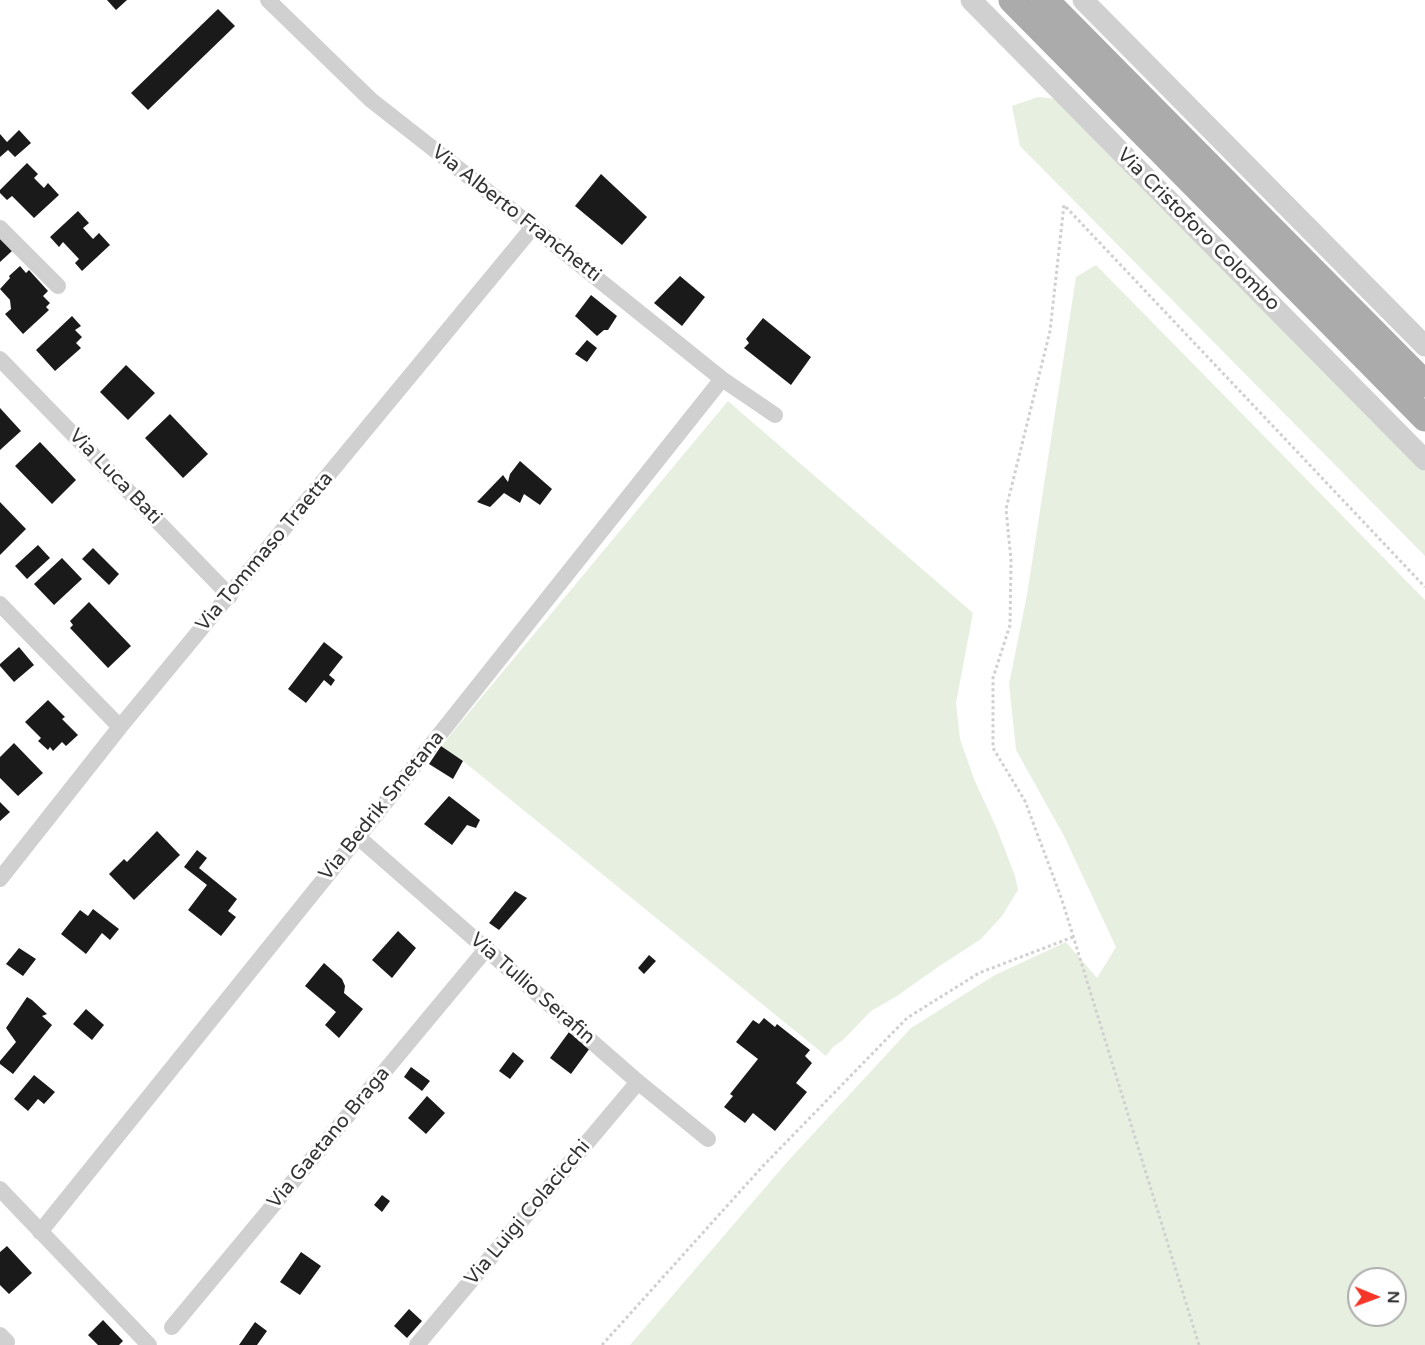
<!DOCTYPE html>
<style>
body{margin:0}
#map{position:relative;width:1425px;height:1345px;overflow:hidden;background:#fff;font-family:"Varela Round",sans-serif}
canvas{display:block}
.north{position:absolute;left:1347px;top:1267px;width:60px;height:60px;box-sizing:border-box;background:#fff;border:2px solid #adadad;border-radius:50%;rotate:91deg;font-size:16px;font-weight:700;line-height:24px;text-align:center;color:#333}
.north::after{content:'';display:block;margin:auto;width:21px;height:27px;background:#f73428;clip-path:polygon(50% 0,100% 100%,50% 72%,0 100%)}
</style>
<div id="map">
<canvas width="1425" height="1345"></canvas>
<div class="north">N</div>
</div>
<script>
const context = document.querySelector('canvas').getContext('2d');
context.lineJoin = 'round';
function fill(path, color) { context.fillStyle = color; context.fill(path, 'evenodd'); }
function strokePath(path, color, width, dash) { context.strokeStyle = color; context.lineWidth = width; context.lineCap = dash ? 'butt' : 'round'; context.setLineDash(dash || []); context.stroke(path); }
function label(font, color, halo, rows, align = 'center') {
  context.font = font + ' "Varela Round",sans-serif'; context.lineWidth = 6; context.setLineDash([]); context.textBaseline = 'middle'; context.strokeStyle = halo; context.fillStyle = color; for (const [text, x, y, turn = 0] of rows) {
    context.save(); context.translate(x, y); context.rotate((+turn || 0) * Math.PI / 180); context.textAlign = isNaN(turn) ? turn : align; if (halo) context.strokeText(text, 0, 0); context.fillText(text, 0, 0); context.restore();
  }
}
const green = new Path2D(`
 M 1038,97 L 1059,99 L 1425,471 L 1425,556 L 1020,146 L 1012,106 Z
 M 1096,265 L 1425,600 L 1425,1345 L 630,1345 L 788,1161 L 911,1028 L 995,975 L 1066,942 L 1097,978 L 1116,947 L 1064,836 L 1016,750 L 1009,684 L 1027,595 L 1076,277 ZM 1359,1279 L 1395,1279 L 1395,1315 L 1359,1315 Z
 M 728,401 L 973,613 L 956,703 L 960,739 L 974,779 L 997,829 L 1015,876 L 1018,890 L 1002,916 L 981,939 L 938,967 L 897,996 L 871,1011 L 843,1040 L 833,1047 L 826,1056 L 463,761 L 441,746 Z`);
const building = new Path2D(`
 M 107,0 L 127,0 L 116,10 Z
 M 218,9 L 235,26 L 148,110 L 131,93 Z
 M 19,130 L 31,143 L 15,157 L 8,150 L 0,157 L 0,134 L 7,142 Z
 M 27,163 L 38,174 L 34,178 L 44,188 L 48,183 L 59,195 L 34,218 L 12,196 L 7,200 L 0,193 L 0,190 Z
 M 601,174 L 647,217 L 622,245 L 575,206 Z
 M 78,211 L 89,223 L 83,228 L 93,239 L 99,233 L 110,245 L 82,271 L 75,263 L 79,259 L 63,242 L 59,247 L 50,237 Z
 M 0,237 L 12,251 L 0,262 Z
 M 20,266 L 26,273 L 29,270 L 48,291 L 43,296 L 50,303 L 46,307 L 49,310 L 23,334 L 5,314 L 11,309 L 10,300 L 0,289 L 10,278 L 9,276 Z
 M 680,276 L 705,297 L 682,326 L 654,303 Z
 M 591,295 L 617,316 L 608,330 L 604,330 L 597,336 L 575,316 Z
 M 72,316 L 81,326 L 75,330 L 82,337 L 76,343 L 81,348 L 55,371 L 36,350 Z
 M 763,318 L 811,357 L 791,385 L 744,348 L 749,343 L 746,339 Z
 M 587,340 L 597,348 L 587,362 L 575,354 Z
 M 126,365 L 155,393 L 128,420 L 100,392 Z
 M 0,408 L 21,431 L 0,450 Z
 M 170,414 L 208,454 L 183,478 L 145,438 Z
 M 40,442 L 76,480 L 52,504 L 15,466 Z
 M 520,461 L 552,489 L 540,505 L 524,494 L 520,503 L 504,493 L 490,507 L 477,502 L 503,475 L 508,482 L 510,474 Z
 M 0,502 L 26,529 L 0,555 Z
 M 38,545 L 50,558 L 27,579 L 15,566 Z
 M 93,548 L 119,574 L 109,585 L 82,559 Z
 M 62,558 L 82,579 L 54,605 L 34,584 Z
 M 89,602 L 131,646 L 108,668 L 70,628 L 73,625 L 70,621 Z
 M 324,642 L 343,657 L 329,675 L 335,680 L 331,686 L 324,680 L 306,703 L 288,689 Z
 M 19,647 L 34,665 L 14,682 L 0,666 L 0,664 Z
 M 48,700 L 65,717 L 62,719 L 78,735 L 66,746 L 62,742 L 53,751 L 50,747 L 48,750 L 38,741 L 41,738 L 25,722 Z
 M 14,743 L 43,773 L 18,796 L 0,778 L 0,757 Z
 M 441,746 L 463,761 L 453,779 L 429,764 Z
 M 449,796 L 480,820 L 476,828 L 467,825 L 452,845 L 424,824 Z
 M 0,802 L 10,812 L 0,821 Z
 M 157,831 L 180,855 L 134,900 L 109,874 L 124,859 L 127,862 Z
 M 197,850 L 207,858 L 199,868 L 237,899 L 228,911 L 236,917 L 221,936 L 188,910 L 207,885 L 184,867 Z
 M 515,891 L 527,898 L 499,930 L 489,923 Z
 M 93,909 L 119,929 L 110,940 L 102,933 L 86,954 L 61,934 L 80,910 L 88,916 Z
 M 398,931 L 416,948 L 392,978 L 372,960 Z
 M 19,948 L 36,959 L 23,976 L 6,964 Z
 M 649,955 L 656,961 L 644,974 L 638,968 Z
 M 324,963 L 342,979 L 345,986 L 344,993 L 363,1009 L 339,1038 L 325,1025 L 336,1012 L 305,986 Z
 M 27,997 L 32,1000 L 47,1014 L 42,1016 L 52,1025 L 13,1074 L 0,1064 L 0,1061 L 16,1042 L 6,1028 Z
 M 86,1009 L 104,1025 L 92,1040 L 73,1024 Z
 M 764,1018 L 775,1027 L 777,1024 L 810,1050 L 805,1056 L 812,1063 L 796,1083 L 807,1092 L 775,1131 L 753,1113 L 745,1123 L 724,1107 L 733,1096 L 730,1094 L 758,1059 L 736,1042 L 753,1020 L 759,1024 Z
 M 569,1032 L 590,1048 L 571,1074 L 550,1058 Z
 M 513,1052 L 524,1061 L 510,1079 L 499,1071 Z
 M 411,1067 L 430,1081 L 422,1091 L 404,1077 Z
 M 34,1075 L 55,1092 L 44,1104 L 38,1099 L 28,1111 L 14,1099 Z
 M 427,1096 L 445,1113 L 426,1134 L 408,1118 Z
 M 382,1195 L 390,1201 L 382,1212 L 374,1205 Z
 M 7,1246 L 32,1273 L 9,1294 L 0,1285 L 0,1252 Z
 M 301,1252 L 321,1266 L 300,1295 L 280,1282 Z
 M 409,1309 L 422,1321 L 407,1338 L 394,1326 Z
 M 103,1320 L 123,1341 L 119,1345 L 98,1345 L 88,1335 Z
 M 255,1322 L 267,1331 L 257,1345 L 239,1345 Z`);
const path = new Path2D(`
 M 602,1345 L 762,1167 L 907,1018 L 979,973 L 1073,937
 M 1199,1345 L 1062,900 L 1025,801 L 993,748 L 993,678 L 1010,625 L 1011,560 L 1006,509 L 1050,331 L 1064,205 L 1425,587`);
const minor = new Path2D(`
 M 268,0 L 371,100 L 533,227 L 722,379 L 775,415
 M 0,228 L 58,286
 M 0,359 L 230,596
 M 0,604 L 120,727
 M 358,837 L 638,1082 L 708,1139
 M 0,879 L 120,727 L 533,227
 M 0,1189 L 149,1345
 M 40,1232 L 358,837 L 722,379
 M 172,1327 L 487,948
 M 0,1335 L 7,1342
 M 417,1345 L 638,1082`);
const tertiary = new Path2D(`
 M 971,0 L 1425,460
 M 1083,0 L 1425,346`);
const primary = new Path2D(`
 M 1012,0 L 1425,418
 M 1045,0 L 1425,384`);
const streetNames = [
 ["Via Alberto Franchetti",516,214,38],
 ["Via Cristoforo Colombo",1198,230,45],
 ["Via Luca Bati",115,477,46],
 ["Via Tommaso Traetta",265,552,-50],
 ["Via Bedrik Smetana",382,806,-51],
 ["Via Tullio Serafin",532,989,41],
 ["Via Gaetano Braga",329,1138,-50],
 ["Via Luigi Colacicchi",528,1213,-50]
];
fill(green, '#e7f0e0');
fill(building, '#1a1a1a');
strokePath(path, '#d0d0d0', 3, [3, 3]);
strokePath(minor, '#d0d0d0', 16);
strokePath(tertiary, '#d0d0d0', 21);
strokePath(primary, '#ababab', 27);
label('20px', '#333', '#fff', streetNames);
</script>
